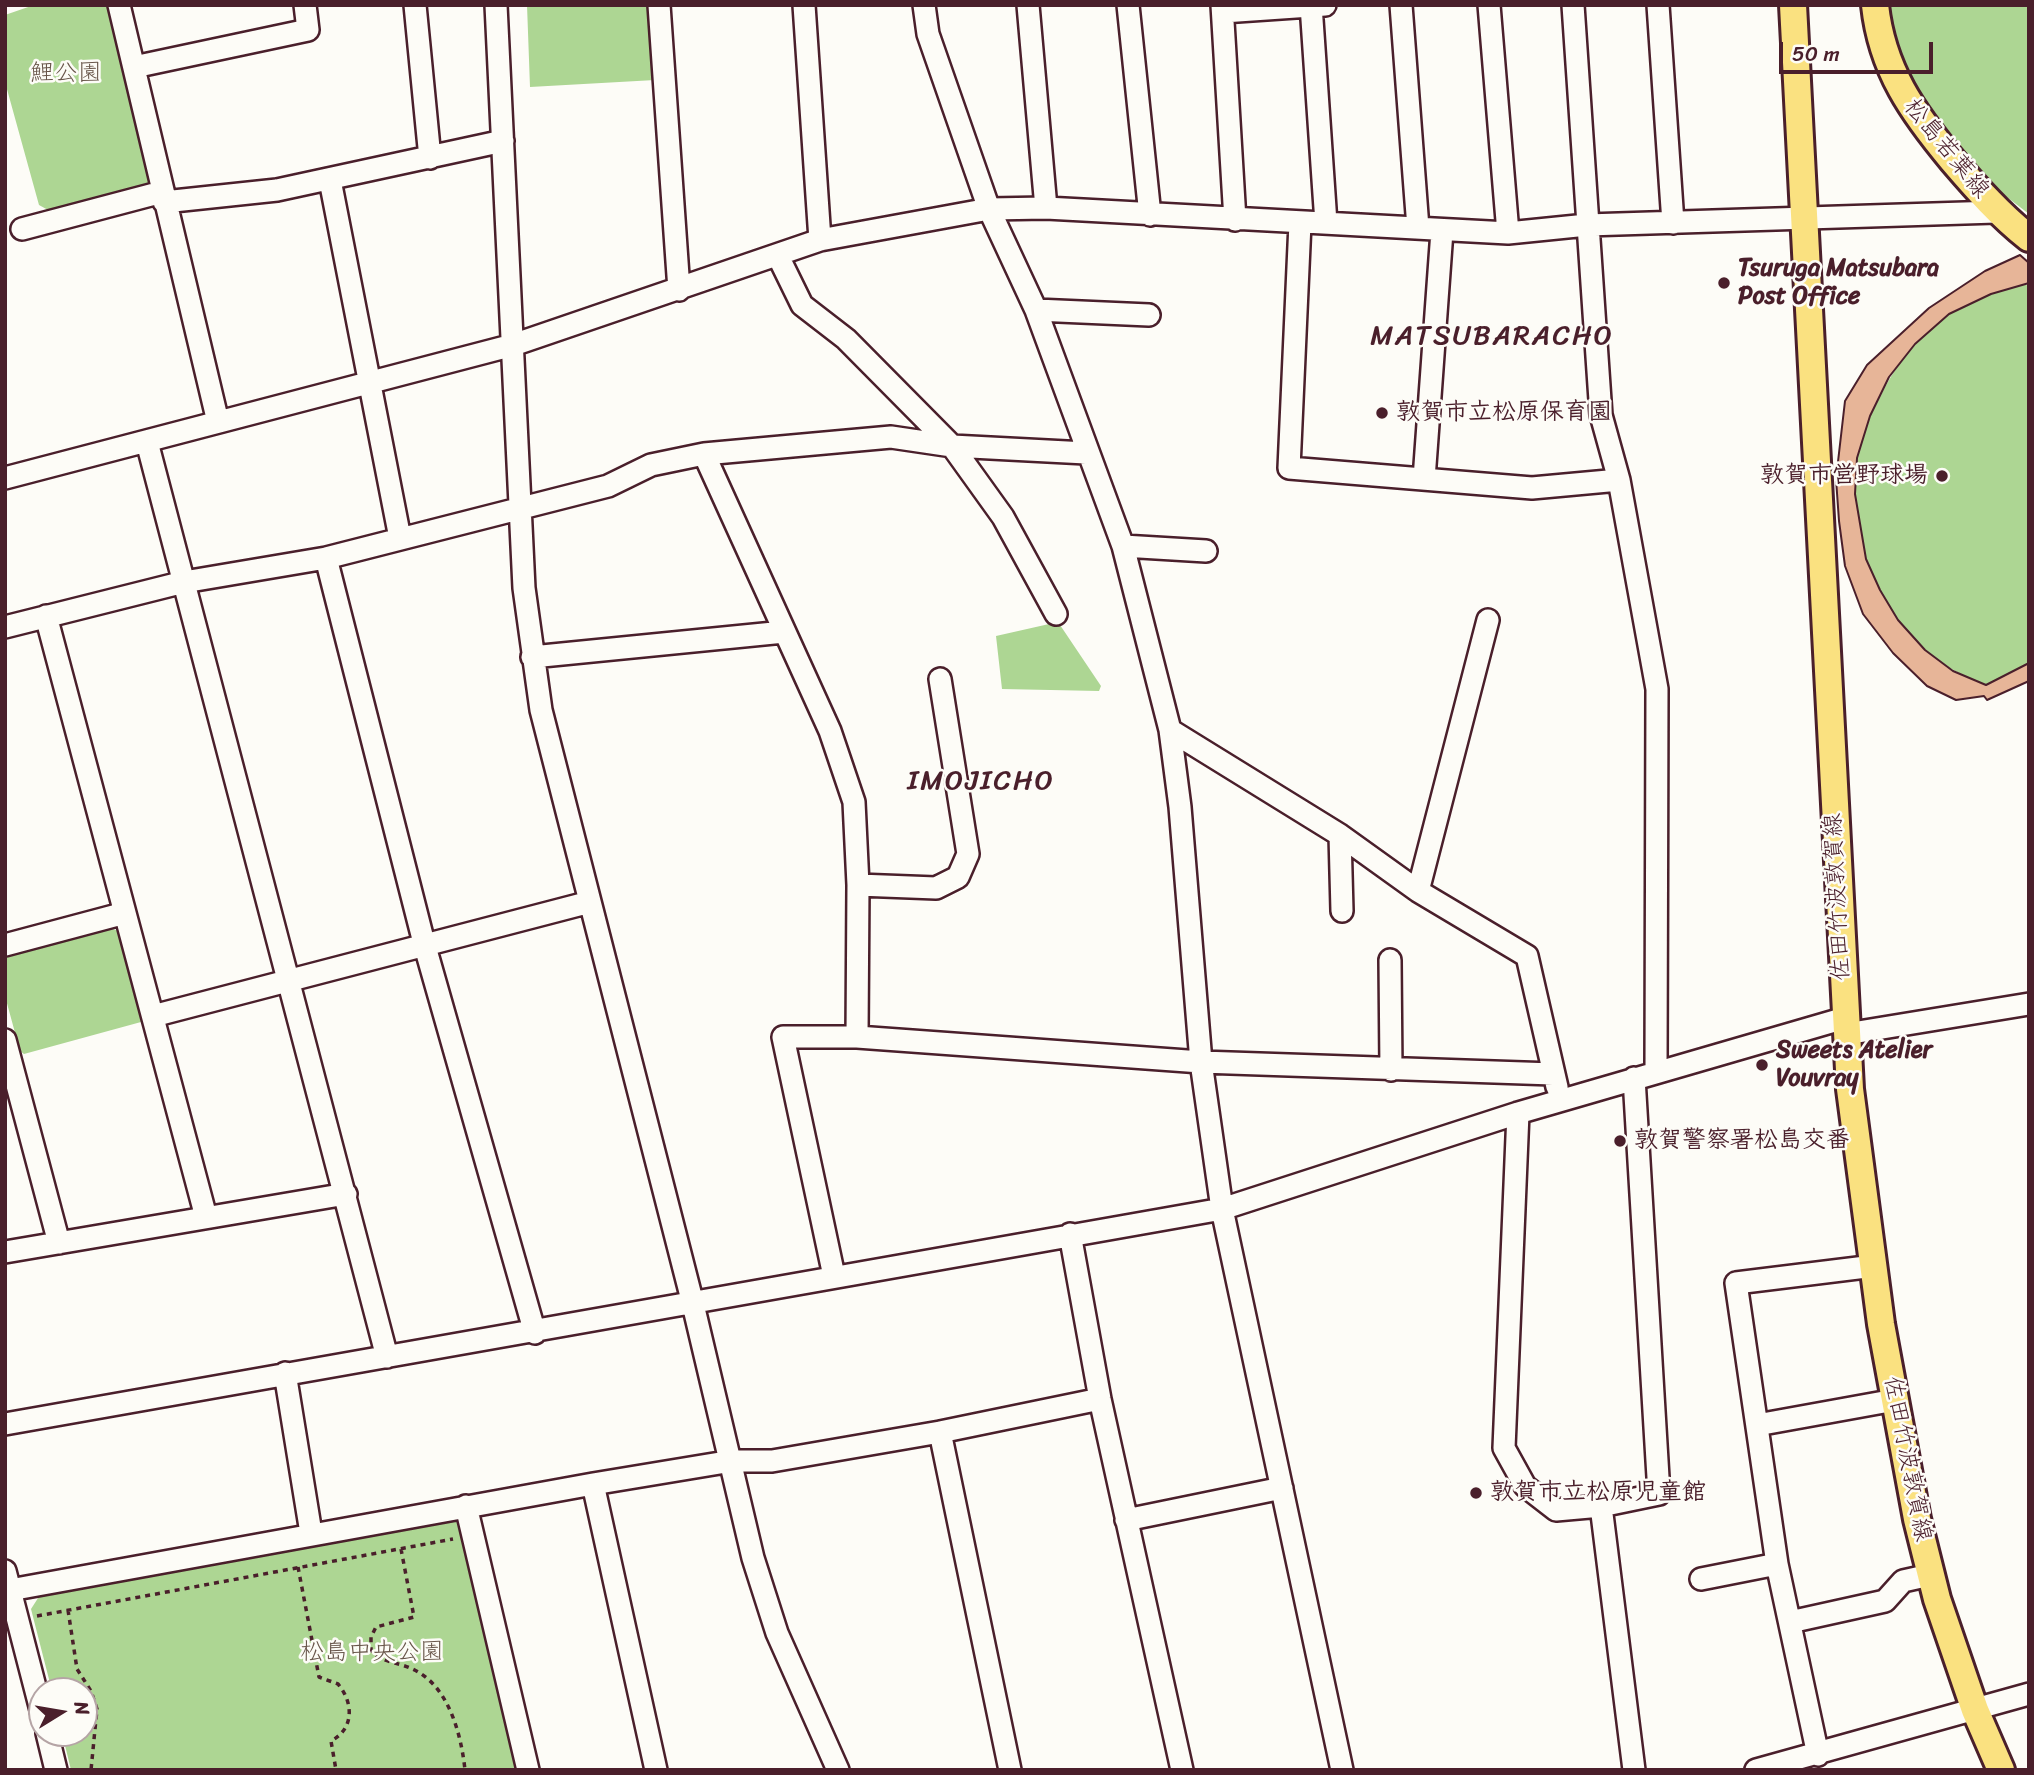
<!DOCTYPE html>
<meta charset="utf-8">
<style>
body{margin:0}
#map{position:relative;width:2034px;height:1775px;overflow:hidden;background:#fdfcf7;font-family:Sriracha,sans-serif}
canvas{display:block}
.frame{position:absolute;inset:0;border:7px solid #4a1f2b;pointer-events:none}
.north{position:absolute;left:28px;top:1677px;width:70px;height:70px;box-sizing:border-box;background:#fdfcf7;border:2px solid #b5a4a5;border-radius:50%;rotate:79deg;font-size:19px;font-weight:700;line-height:28px;text-align:center;color:#4a1f2b}
.north::after{content:'';display:block;margin:auto;width:24px;height:32px;background:#4a1f2b;clip-path:polygon(50% 0,100% 100%,50% 72%,0 100%)}
.scale{position:absolute;left:1779px;top:42px;width:154px;height:32px;box-sizing:border-box;border:4px solid #4a1f2b;border-top:0;padding-left:9px;font-size:21px;line-height:24px;white-space:nowrap;color:#4a1f2b;-webkit-text-stroke:5px #fdfcf7;paint-order:stroke}
</style>
<div id="map">
<canvas width="2034" height="1775"></canvas>
<div class="frame"></div>
<div class="north">N</div>
<div class="scale">50 m</div>
</div>
<script>
const context = document.querySelector('canvas').getContext('2d');
context.lineJoin = 'round';
function fill(path, color) { context.fillStyle = color; context.fill(path, 'evenodd'); }
function strokePath(path, color, width, dash) { context.strokeStyle = color; context.lineWidth = width; context.lineCap = dash ? 'butt' : 'round'; context.setLineDash(dash || []); context.stroke(path); }
function label(font, color, halo, rows, align = 'center') {
  context.font = font + ' Sriracha,"Klee One",sans-serif'; context.lineWidth = 5; context.setLineDash([]); context.textBaseline = 'middle'; context.strokeStyle = halo; context.fillStyle = color; for (const [text, x, y, turn = 0] of rows) {
    context.save(); context.translate(x, y); context.rotate((+turn || 0) * Math.PI / 180); context.textAlign = isNaN(turn) ? turn : align; if (halo) context.strokeText(text, 0, 0); context.fillText(text, 0, 0); context.restore();
  }
}
const green = new Path2D(`
 M 34,5 L 109,5 L 155,173 L 150,183 L 48,210 L 39,205 L 5,82 L 5,15 Z
 M 527,5 L 652,5 L 655,80 L 530,87 Z
 M 1889,5 L 2029,5 L 2029,214 L 1999,191 L 1930,112 L 1904,75 Z
 M 2025,284 L 2029,287 L 2029,663 L 1986,685 C 1965,676 1944,667 1926,651 C 1875,607 1844,524 1857,458 C 1861,435 1871,413 1882,393 C 1897,363 1922,331 1951,313 C 1974,299 2000,291 2025,284 Z
 M 1058,622 L 1101,686 L 1099,691 L 1002,689 L 996,636 Z
 M 108,927 L 118,931 L 142,1019 L 141,1022 L 24,1054 L 20,1051 L 5,996 L 5,955 Z
 M 453,1519 L 463,1528 L 520,1770 L 71,1770 L 62,1733 L 84,1733 L 84,1691 L 52,1691 L 31,1609 L 40,1595 Z`);
const building = new Path2D(`
 M 2020,255 L 2029,263 L 2029,283 L 1991,294 L 1949,314 L 1915,344 L 1889,377 L 1870,416 L 1857,458 L 1855,494 L 1866,559 L 1880,590 L 1898,620 L 1925,650 L 1953,671 L 1986,685 L 2029,663 L 2029,681 L 1987,700 L 1984,696 L 1956,700 L 1927,686 L 1893,653 L 1863,614 L 1845,566 L 1839,521 L 1836,479 L 1845,401 L 1867,365 L 1929,308 L 1985,271 Z`);
const path = new Path2D(`
 M 401,1549 L 414,1617 L 376,1627 L 371,1637 L 371,1650 C 379,1662 397,1662 410,1668 C 448,1683 461,1733 465,1770
 M 298,1567 L 319,1677 L 338,1684 C 354,1703 354,1729 331,1741 L 336,1770
 M 68,1610 L 77,1669 L 91,1691 L 97,1709 L 91,1770
 M 37,1616 L 453,1539`);
const minor = new Path2D(`
 M 119,5 L 218,422
 M 415,5 L 430,158
 M 496,5 L 524,588 L 541,710 L 692,1300 L 753,1558 L 777,1633 L 838,1770
 M 659,5 L 679,290
 M 804,5 L 820,240
 M 924,5 L 928,34 L 989,209 L 1036,310 L 1123,546 L 1170,730 L 1180,807 L 1201,1062 L 1222,1209 L 1342,1770
 M 1028,5 L 1046,208
 M 1128,5 L 1150,215
 M 1222,5 L 1235,220
 M 1311,5 L 1326,223
 M 1401,5 L 1418,228
 M 1489,5 L 1508,233
 M 1573,5 L 1601,415 L 1619,480 L 1657,689 L 1656,1072
 M 1658,5 L 1673,223
 M 1223,12 L 1325,5
 M 134,67 L 308,30 L 305,5
 M 330,180 L 400,538
 M 164,202 L 277,190 L 503,141
 M 1300,223 L 1289,468 L 1532,488 L 1619,480
 M 22,229 L 162,192
 M 778,256 L 802,305 L 846,339 L 952,446 L 1003,517 L 1056,614
 M 1036,310 L 1149,315
 M 147,442 L 387,1357
 M 704,454 L 891,437 L 952,446 L 1086,453
 M 5,478 L 513,345 L 820,240 L 989,209 L 1046,208 L 1508,233 L 1587,225 L 1996,212
 M 1424,479 L 1442,231
 M 1123,546 L 1206,551
 M 326,558 L 424,943 L 535,1333
 M 46,616 L 125,913
 M 5,627 L 184,582 L 326,558 L 608,486 L 651,465 L 704,454 L 830,731 L 854,802 L 858,885 L 857,1037
 M 532,657 L 784,632
 M 1170,730 L 1340,835 L 1418,891 L 1527,956 L 1557,1087
 M 1340,835 L 1342,911
 M 858,885 L 936,888 L 958,877 L 968,854 L 940,679
 M 1418,891 L 1488,620
 M 5,945 L 125,913 L 206,1217
 M 1390,960 L 1391,1070
 M 153,1016 L 590,902
 M 1846,1034 L 2029,1004
 M 5,1040 L 59,1243
 M 1518,1113 L 1504,1448 L 1525,1486 L 1556,1510 L 1601,1506 L 1659,1494 L 1634,1078
 M 1070,1234 L 1100,1399 L 1182,1770
 M 5,1252 L 346,1194
 M 834,1276 L 783,1037 L 857,1037 L 1201,1062 L 1553,1074
 M 285,1373 L 311,1533
 M 5,1424 L 1222,1209 L 1518,1113 L 1845,1018
 M 1757,1425 L 1895,1400
 M 940,1432 L 1010,1770
 M 593,1484 L 656,1770
 M 466,1506 L 528,1770
 M 1601,1506 L 1634,1770
 M 1126,1520 L 1282,1488
 M 5,1571 L 42,1714
 M 1701,1579 L 1777,1564
 M 10,1590 L 593,1484 L 732,1461 L 772,1461 L 940,1432 L 1100,1399
 M 1790,1622 L 1885,1601 L 1903,1581 L 1930,1575
 M 47,1733 L 56,1770
 M 1818,1755 L 1777,1564 L 1736,1283 L 1874,1266
 M 1756,1770 L 2029,1694`);
const major = new Path2D(`
 M 1793,5 L 1850,1089 L 1881,1324 L 1917,1519 L 1937,1599 L 1975,1710 L 2001,1770
 M 1875,5 C 1882,70 1913,113 1953,161 C 1977,189 2000,215 2029,238`);
const markers = [
 [1724,283,7,"#4a1f2b"],
 [1382,413,7,"#4a1f2b"],
 [1942,476,7,"#4a1f2b"],
 [1762,1065,7,"#4a1f2b"],
 [1620,1141,7,"#4a1f2b"],
 [1476,1493,7,"#4a1f2b"]
];
const parkNames = [
 ["鯉公園",66,74],
 ["松島中央公園",372,1653]
];
const streetNames = [
 ["松島若葉線",1946,149,51],
 ["佐田竹波敦賀線",1838,897,-93],
 ["佐田竹波敦賀線",1907,1459,79]
];
const poiNames = [
 ["Tsuruga Matsubara",1738,269],
 ["Post Office",1738,297],
 ["敦賀市立松原保育園",1396,413],
 ["敦賀市営野球場",1928,476,"right"],
 ["Sweets Atelier",1776,1051],
 ["Vouvray",1776,1079],
 ["敦賀警察署松島交番",1634,1141],
 ["敦賀市立松原児童館",1490,1493]
];
const quarterNames = [
 ["MATSUBARACHO",1492,337],
 ["IMOJICHO",981,782]
];
fill(green, '#add693');
fill(building, '#e7b598');
strokePath(building, '#4a1f2b', 2);
strokePath(minor, '#4a1f2b', 26);
strokePath(major, '#4a1f2b', 32);
strokePath(path, '#4a1f2b', 3.5, [5, 5]);
strokePath(minor, '#fdfcf7', 21);
strokePath(major, '#fae180', 26);
for (const [x, y, r, color] of markers) { const dot = new Path2D(); dot.arc(x, y, r, 0, 2 * Math.PI); context.fillStyle = color; context.fill(dot); strokePath(dot, '#fdfcf7', 2.5); }
label('24px', '#68564a', '#fdfcf7', parkNames);
label('24px', '#4a1f2b', '#fdfcf7', streetNames);
label('bold 24px', '#4a1f2b', '#fdfcf7', poiNames, 'left');
context.letterSpacing = '2px';
label('28px', '#4a1f2b', '#fdfcf7', quarterNames);
context.letterSpacing = '0px';
</script>
